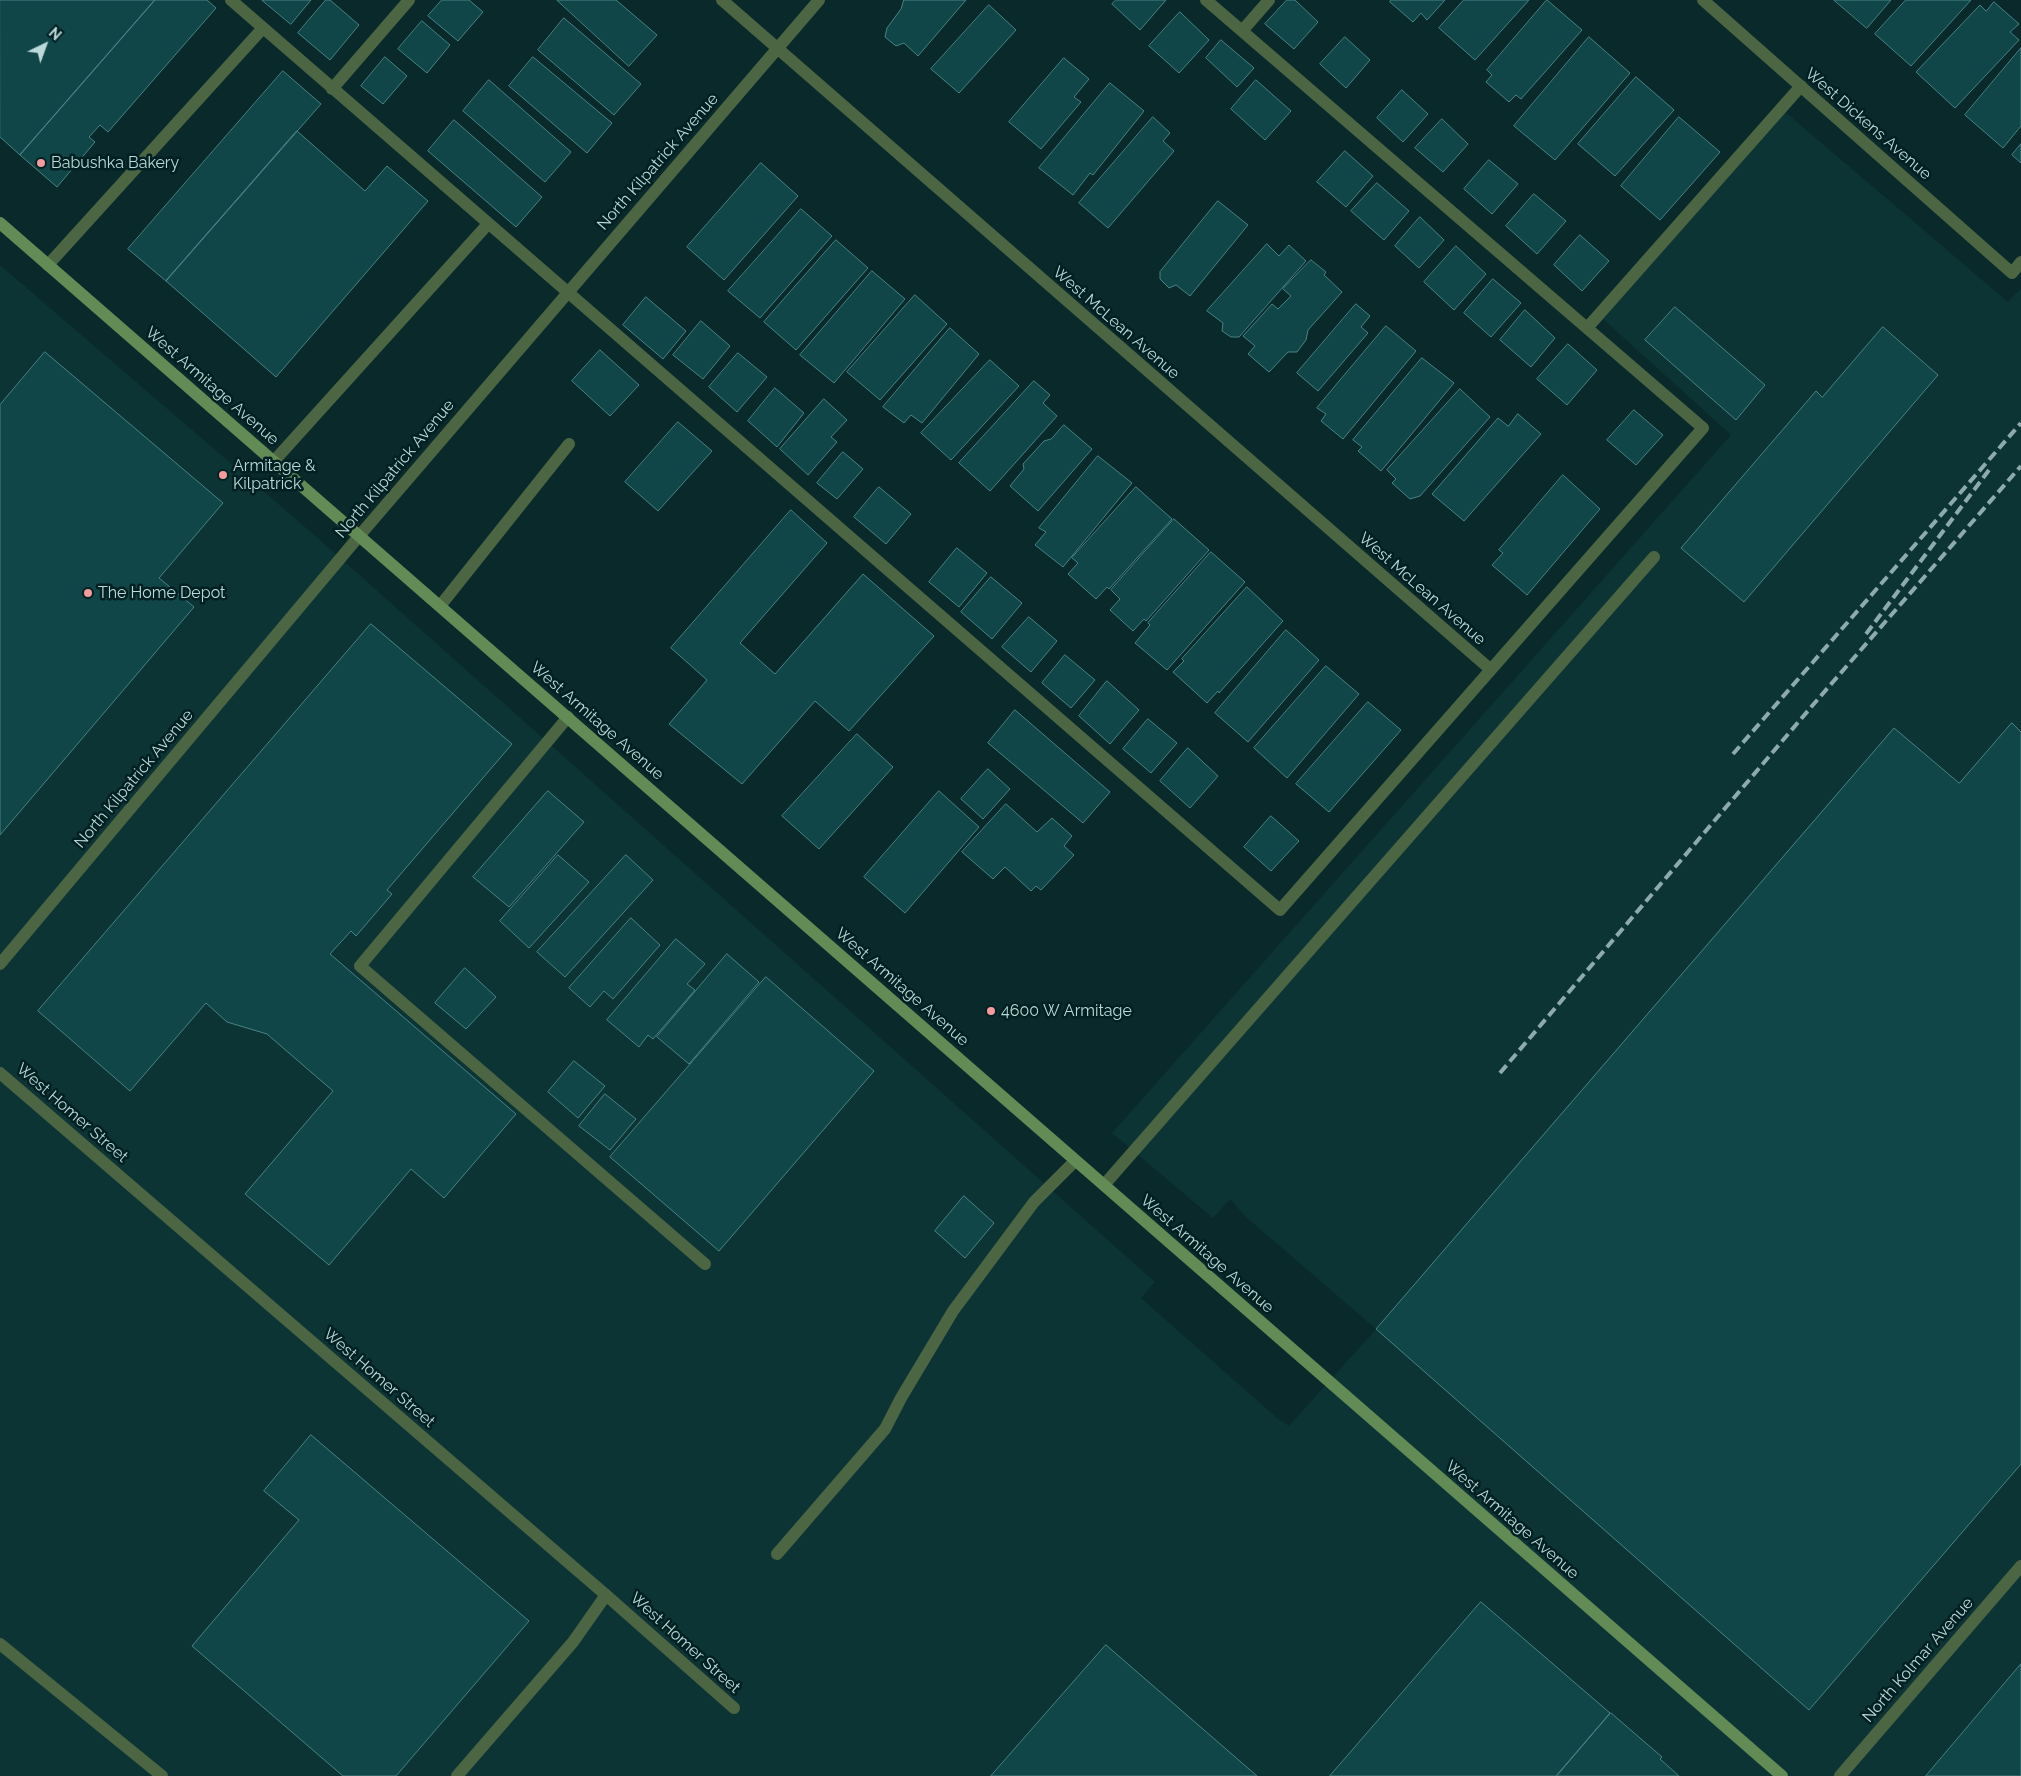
<!DOCTYPE html>
<style>
body{margin:0}
#map{position:relative;width:2021px;height:1776px;overflow:hidden;background:#09292b;font-family:Raleway,sans-serif}
canvas{display:block}
.north{position:absolute;left:20px;top:20px;width:50px;height:50px;-webkit-text-stroke:4px #012021;paint-order:stroke;rotate:42deg;font-size:14px;font-weight:700;line-height:20px;text-align:center;color:#bcd9da}
.north::after{content:'';display:block;margin:auto;width:18px;height:22px;background:#bcd9da;clip-path:polygon(50% 0,100% 100%,50% 72%,0 100%)}
</style>
<div id="map">
<canvas width="2021" height="1776"></canvas>
<div class="north">N</div>
</div>
<script>
const context = document.querySelector('canvas').getContext('2d');
context.lineJoin = 'round';
function fill(path, color) { context.fillStyle = color; context.fill(path, 'evenodd'); }
function strokePath(path, color, width, dash) { context.strokeStyle = color; context.lineWidth = width; context.lineCap = dash ? 'butt' : 'round'; context.setLineDash(dash || []); context.stroke(path); }
function label(font, color, halo, rows, align = 'center') {
  context.font = font + ' Raleway,sans-serif'; context.lineWidth = 5; context.setLineDash([]); context.textBaseline = 'middle'; context.strokeStyle = halo; context.fillStyle = color; for (const [text, x, y, turn = 0] of rows) {
    context.save(); context.translate(x, y); context.rotate((+turn || 0) * Math.PI / 180); context.textAlign = isNaN(turn) ? turn : align; if (halo) context.strokeText(text, 0, 0); context.fillText(text, 0, 0); context.restore();
  }
}
const built = new Path2D(`
 M 1784,111 L 2008,302 L 2021,288 L 2021,1776 L 0,1776 L 0,265 L 312,533 L 1155,1282 L 1141,1298 L 1277,1418 L 1289,1426 L 1376,1329 L 1246,1217 L 1230,1199 L 1213,1218 L 1112,1133 L 1731,435 L 1602,318 Z`);
const building = new Path2D(`
 M 0,0 L 155,0 L 20,155 L 0,137 Z
 M 155,0 L 207,0 L 216,8 L 108,132 L 100,125 L 89,137 L 95,142 L 57,187 L 20,155 Z
 M 262,0 L 311,0 L 291,24 Z
 M 326,0 L 330,0 L 359,25 L 330,60 L 298,33 Z
 M 442,0 L 469,0 L 483,12 L 458,41 L 428,16 Z
 M 557,0 L 616,0 L 657,35 L 629,66 Z
 M 904,0 L 966,0 L 918,56 L 904,43 L 896,46 L 885,37 L 887,28 L 901,9 Z
 M 1116,0 L 1166,0 L 1140,30 L 1112,4 Z
 M 1287,0 L 1295,0 L 1318,22 L 1294,49 L 1265,24 Z
 M 1391,0 L 1445,0 L 1427,20 L 1421,13 L 1413,22 L 1390,2 Z
 M 1464,0 L 1529,0 L 1475,60 L 1439,28 Z
 M 1547,0 L 1582,30 L 1521,99 L 1516,95 L 1509,102 L 1486,82 L 1492,75 L 1487,70 Z
 M 1834,0 L 1891,0 L 1867,28 Z
 M 1906,0 L 1971,0 L 1911,66 L 1875,34 Z
 M 1994,2 L 2019,24 L 2010,32 L 2019,40 L 1955,108 L 1916,72 L 1980,5 L 1986,11 Z
 M 989,5 L 1016,30 L 959,93 L 931,69 Z
 M 1180,12 L 1209,40 L 1179,73 L 1149,46 Z
 M 564,18 L 641,84 L 614,115 L 538,50 Z
 M 422,21 L 450,45 L 427,73 L 398,49 Z
 M 1345,37 L 1370,60 L 1346,88 L 1320,64 Z
 M 1589,37 L 1630,73 L 1555,160 L 1514,126 Z
 M 1221,40 L 1254,68 L 1237,87 L 1206,58 Z
 M 2021,48 L 2021,126 L 2003,148 L 1965,115 Z
 M 385,57 L 407,76 L 383,104 L 361,86 Z
 M 533,57 L 612,123 L 587,153 L 509,86 Z
 M 1064,58 L 1089,79 L 1074,97 L 1081,102 L 1041,149 L 1009,122 Z
 M 283,71 L 321,104 L 166,281 L 128,249 Z
 M 1636,77 L 1674,110 L 1615,176 L 1578,144 Z
 M 489,80 L 571,152 L 545,182 L 463,111 Z
 M 1256,80 L 1291,111 L 1265,140 L 1231,109 Z
 M 1110,83 L 1144,111 L 1093,175 L 1090,173 L 1073,195 L 1039,168 Z
 M 1402,90 L 1428,114 L 1403,142 L 1377,118 Z
 M 1153,117 L 1170,133 L 1163,141 L 1174,151 L 1108,228 L 1079,203 Z
 M 1679,117 L 1720,152 L 1660,220 L 1621,186 Z
 M 1442,119 L 1468,144 L 1443,172 L 1415,148 Z
 M 454,120 L 542,197 L 516,227 L 428,151 Z
 M 297,131 L 365,191 L 387,166 L 428,201 L 276,377 L 166,281 Z
 M 2021,144 L 2021,163 L 2012,155 Z
 M 1345,151 L 1373,176 L 1346,207 L 1317,182 Z
 M 1489,160 L 1518,184 L 1492,214 L 1464,189 Z
 M 761,163 L 798,196 L 724,280 L 687,247 Z
 M 1377,183 L 1409,211 L 1384,240 L 1351,211 Z
 M 1534,194 L 1566,221 L 1537,254 L 1506,226 Z
 M 1218,201 L 1248,225 L 1190,296 L 1176,285 L 1169,288 L 1160,279 L 1160,272 Z
 M 801,209 L 832,236 L 760,318 L 728,291 Z
 M 1420,217 L 1444,240 L 1419,268 L 1395,246 Z
 M 1580,235 L 1609,261 L 1582,291 L 1554,265 Z
 M 836,240 L 868,268 L 796,350 L 764,322 Z
 M 1267,244 L 1279,256 L 1289,245 L 1306,261 L 1239,337 L 1231,337 L 1222,331 L 1223,323 L 1207,311 Z
 M 1456,246 L 1486,274 L 1454,310 L 1424,282 Z
 M 1311,260 L 1326,272 L 1324,275 L 1342,292 L 1308,330 L 1306,340 L 1297,352 L 1288,352 L 1269,372 L 1248,354 L 1255,346 L 1243,336 L 1272,304 L 1278,309 L 1291,296 L 1283,289 Z
 M 872,271 L 905,299 L 834,383 L 800,355 Z
 M 1493,279 L 1521,303 L 1491,337 L 1464,313 Z
 M 915,295 L 947,324 L 880,400 L 847,372 Z
 M 646,297 L 686,331 L 663,359 L 623,325 Z
 M 1356,304 L 1370,316 L 1361,327 L 1368,333 L 1318,391 L 1297,373 Z
 M 1675,307 L 1765,385 L 1736,420 L 1645,340 Z
 M 1525,310 L 1555,338 L 1531,367 L 1500,340 Z
 M 701,321 L 730,346 L 703,379 L 673,355 Z
 M 1386,326 L 1416,351 L 1343,439 L 1321,421 L 1326,414 L 1317,408 Z
 M 1883,327 L 1938,375 L 1744,602 L 1681,548 L 1816,391 L 1822,397 Z
 M 950,328 L 979,354 L 922,423 L 911,415 L 904,423 L 883,407 Z
 M 1568,344 L 1597,370 L 1567,405 L 1537,379 Z
 M 600,350 L 639,385 L 610,416 L 572,381 Z
 M 45,352 L 223,503 L 159,578 L 194,607 L 0,835 L 0,405 Z
 M 738,353 L 767,377 L 737,412 L 709,387 Z
 M 1422,358 L 1454,383 L 1381,471 L 1358,451 L 1362,447 L 1353,440 Z
 M 990,360 L 1019,386 L 951,460 L 921,433 Z
 M 1034,381 L 1050,395 L 1043,403 L 1057,416 L 990,491 L 959,463 Z
 M 775,388 L 804,413 L 777,447 L 748,421 Z
 M 1460,389 L 1490,417 L 1420,496 L 1410,499 L 1392,483 L 1396,479 L 1387,470 Z
 M 824,399 L 847,420 L 831,437 L 837,442 L 808,475 L 780,449 Z
 M 1634,410 L 1663,435 L 1636,465 L 1607,440 Z
 M 1518,414 L 1541,434 L 1464,521 L 1432,494 L 1498,418 L 1508,426 Z
 M 678,422 L 712,451 L 658,511 L 625,482 Z
 M 1064,425 L 1092,449 L 1038,511 L 1010,486 L 1024,469 L 1023,464 L 1044,441 L 1051,439 Z
 M 843,452 L 863,469 L 837,499 L 817,483 Z
 M 1098,456 L 1132,483 L 1063,567 L 1035,545 L 1046,532 L 1039,528 Z
 M 1563,475 L 1600,509 L 1527,595 L 1492,565 L 1503,553 L 1499,550 Z
 M 879,487 L 911,514 L 886,544 L 854,517 Z
 M 1136,487 L 1172,519 L 1109,589 L 1107,587 L 1096,599 L 1068,574 L 1078,563 L 1072,558 Z
 M 791,510 L 827,543 L 740,643 L 775,674 L 863,574 L 934,636 L 849,731 L 815,701 L 742,784 L 669,724 L 707,680 L 671,648 Z
 M 1174,519 L 1209,550 L 1146,621 L 1144,619 L 1133,631 L 1110,610 L 1120,599 L 1111,590 Z
 M 957,548 L 987,573 L 959,607 L 929,582 Z
 M 1211,552 L 1245,582 L 1167,670 L 1135,643 L 1150,625 L 1148,623 Z
 M 991,577 L 1022,603 L 992,639 L 961,612 Z
 M 1247,587 L 1283,621 L 1219,693 L 1218,691 L 1207,703 L 1173,672 L 1184,661 L 1182,659 Z
 M 1029,617 L 1057,641 L 1031,672 L 1002,647 Z
 M 371,624 L 512,744 L 387,890 L 392,894 L 356,936 L 351,931 L 330,954 L 516,1114 L 444,1198 L 411,1169 L 329,1265 L 245,1194 L 333,1091 L 267,1034 L 227,1022 L 206,1003 L 130,1091 L 38,1011 Z
 M 1286,630 L 1319,660 L 1248,742 L 1215,713 Z
 M 1065,655 L 1095,680 L 1071,708 L 1042,683 Z
 M 1326,666 L 1359,694 L 1287,778 L 1254,748 Z
 M 1107,681 L 1139,710 L 1110,744 L 1079,716 Z
 M 1368,702 L 1401,730 L 1329,812 L 1296,784 Z
 M 1015,710 L 1110,792 L 1083,823 L 988,743 Z
 M 1148,719 L 1177,743 L 1151,773 L 1123,749 Z
 M 2012,723 L 2021,732 L 2021,1464 L 1809,1710 L 1376,1329 L 1894,728 L 1959,783 Z
 M 857,734 L 893,767 L 819,849 L 782,816 Z
 M 1188,748 L 1218,776 L 1190,808 L 1160,781 Z
 M 988,769 L 1010,789 L 983,819 L 961,799 Z
 M 548,791 L 584,822 L 509,907 L 473,877 Z
 M 939,791 L 979,827 L 905,913 L 864,877 Z
 M 1006,804 L 1037,832 L 1052,818 L 1072,836 L 1064,846 L 1074,855 L 1041,890 L 1036,886 L 1031,891 L 1005,867 L 993,879 L 962,852 Z
 M 1271,816 L 1299,841 L 1271,871 L 1244,847 Z
 M 558,855 L 589,882 L 529,948 L 500,921 Z
 M 626,855 L 653,880 L 565,977 L 537,952 Z
 M 631,918 L 660,945 L 613,999 L 604,991 L 590,1007 L 569,988 Z
 M 676,939 L 705,964 L 687,984 L 695,990 L 653,1039 L 648,1035 L 639,1047 L 607,1020 Z
 M 727,954 L 759,982 L 689,1064 L 657,1037 Z
 M 465,968 L 496,997 L 466,1029 L 435,1003 Z
 M 766,977 L 874,1071 L 719,1251 L 610,1157 Z
 M 574,1061 L 605,1086 L 578,1118 L 548,1092 Z
 M 605,1094 L 636,1119 L 610,1150 L 579,1126 Z
 M 964,1196 L 994,1223 L 965,1258 L 935,1231 Z
 M 311,1435 L 529,1621 L 396,1776 L 343,1776 L 192,1646 L 299,1520 L 264,1491 Z
 M 1481,1602 L 1610,1713 L 1556,1776 L 1330,1776 Z
 M 1106,1645 L 1257,1776 L 991,1776 Z
 M 2021,1664 L 2021,1776 L 1926,1776 Z
 M 1611,1713 L 1662,1757 L 1660,1759 L 1679,1776 L 1557,1776 Z`);
const lane = new Path2D(`
 M 231,0 L 1280,910 L 1703,428 L 1206,0
 M 1242,31 L 1269,0
 M 332,89 L 409,0
 M 48,265 L 263,28
 M 1587,328 L 1801,86
 M 274,461 L 488,224
 M 440,606 L 569,444
 M 568,717 L 360,966 L 705,1264
 M 1104,1185 L 1654,557
 M 777,1554 L 885,1429 L 901,1398 L 953,1311 L 1034,1202 L 1075,1161
 M 0,1644 L 162,1776
 M 457,1776 L 573,1642 L 606,1595`);
const street = new Path2D(`
 M 722,0 L 1490,669
 M 1703,0 L 2012,273 L 2021,262
 M 0,964 L 360,535 L 819,0
 M 0,1073 L 606,1595 L 734,1708
 M 1840,1776 L 2021,1566`);
const secondary = new Path2D(`
 M 0,223 L 1782,1776`);
const rail = new Path2D(`
 M 1866,634 L 1992,466
 M 1733,754 L 2021,423
 M 1500,1073 L 1812,706 L 2021,466`);
const markers = [
 [41,163,5,"#f59b9d"],
 [223,475,5,"#f59b9d"],
 [88,593,5,"#f59b9d"],
 [991,1011,5,"#f59b9d"]
];
const streetNames = [
 ["West Dickens Avenue",1868,124,41],
 ["North Kilpatrick Avenue",658,162,-49],
 ["West McLean Avenue",1116,323,41],
 ["West Armitage Avenue",212,386,41],
 ["North Kilpatrick Avenue",395,469,-50],
 ["West McLean Avenue",1422,589,41],
 ["West Armitage Avenue",597,721,41],
 ["North Kilpatrick Avenue",134,779,-50],
 ["West Armitage Avenue",902,987,41],
 ["West Homer Street",72,1113,41],
 ["West Armitage Avenue",1207,1254,41],
 ["West Homer Street",379,1378,41],
 ["West Armitage Avenue",1512,1520,41],
 ["West Homer Street",685,1643,42],
 ["North Kolmar Avenue",1918,1660,-49]
];
const poiNames = [
 ["Babushka Bakery",51,163],
 ["Armitage &",233,466],
 ["Kilpatrick",233,484],
 ["The Home Depot",98,593],
 ["4600 W Armitage",1001,1011]
];
fill(built, '#0d3435');
fill(building, '#114648');
strokePath(building, '#498385', 1);
strokePath(lane, '#4c6644', 12);
strokePath(street, '#4c6644', 12);
strokePath(secondary, '#628b55', 12);
strokePath(rail, '#8dabac', 4, [10, 5]);
for (const [x, y, r, color] of markers) { const dot = new Path2D(); dot.arc(x, y, r, 0, 2 * Math.PI); context.fillStyle = color; context.fill(dot); strokePath(dot, '#012021', 2); }
label('16px', '#bcd9da', '#012021', streetNames);
label('16px', '#bcd9da', '#012021', poiNames, 'left');
</script>
